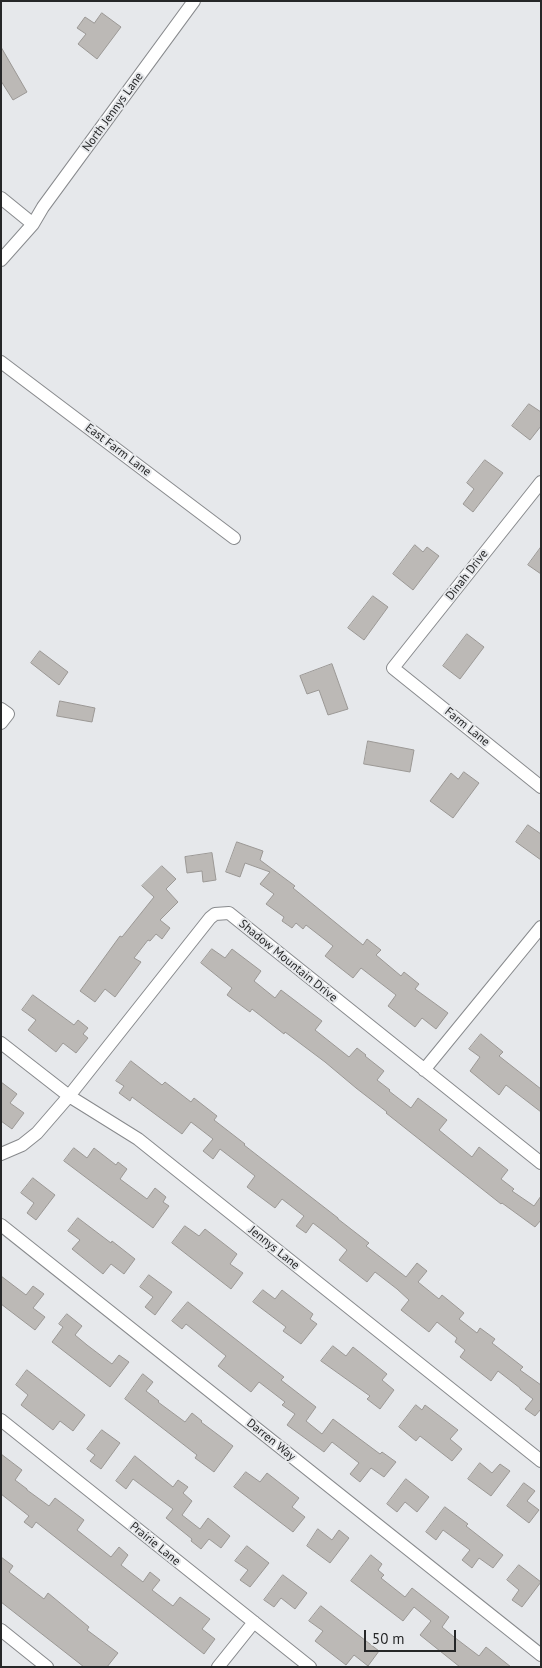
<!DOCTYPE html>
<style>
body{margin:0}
#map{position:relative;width:542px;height:1668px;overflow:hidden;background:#e6e8eb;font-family:"PT Sans",sans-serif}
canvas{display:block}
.frame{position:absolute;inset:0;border:2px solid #262728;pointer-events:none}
.scale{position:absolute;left:364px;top:1630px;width:92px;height:22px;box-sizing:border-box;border:2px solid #262728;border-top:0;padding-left:6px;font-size:15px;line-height:18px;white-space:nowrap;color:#262728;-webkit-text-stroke:4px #e6e8eb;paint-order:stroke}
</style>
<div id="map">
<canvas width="542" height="1668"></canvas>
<div class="frame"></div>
<div class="scale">50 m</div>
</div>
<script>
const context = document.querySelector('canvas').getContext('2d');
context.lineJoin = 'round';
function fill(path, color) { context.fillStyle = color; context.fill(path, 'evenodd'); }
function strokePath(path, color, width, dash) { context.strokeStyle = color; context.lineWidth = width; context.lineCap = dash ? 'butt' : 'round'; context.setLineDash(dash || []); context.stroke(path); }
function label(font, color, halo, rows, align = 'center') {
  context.font = font + ' "PT Sans",sans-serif'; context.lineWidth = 4; context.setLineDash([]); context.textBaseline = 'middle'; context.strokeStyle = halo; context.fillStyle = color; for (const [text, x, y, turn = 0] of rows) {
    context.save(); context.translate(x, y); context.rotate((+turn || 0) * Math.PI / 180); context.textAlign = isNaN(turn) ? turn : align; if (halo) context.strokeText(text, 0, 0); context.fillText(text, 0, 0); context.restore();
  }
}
const building = new Path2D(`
 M 102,13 L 121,27 L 97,59 L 78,44 L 86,34 L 77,28 L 85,17 L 94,23 Z
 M 1,47 L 27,92 L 13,100 L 1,81 Z
 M 529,404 L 541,412 L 541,426 L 530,440 L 512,426 Z
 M 485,460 L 503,473 L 473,512 L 463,504 L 474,489 L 467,483 Z
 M 415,545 L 423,552 L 427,547 L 439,556 L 413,590 L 393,574 Z
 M 541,547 L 541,574 L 528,565 Z
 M 373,596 L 388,607 L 364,640 L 348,628 Z
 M 467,634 L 484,647 L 460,679 L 443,666 Z
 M 40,651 L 68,672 L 59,685 L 31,663 Z
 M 332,664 L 348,709 L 328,715 L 319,690 L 307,694 L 300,676 Z
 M 60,701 L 95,708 L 92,722 L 57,716 Z
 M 368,741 L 414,750 L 410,772 L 364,764 Z
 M 464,772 L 479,783 L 453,818 L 430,801 L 451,773 L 458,779 Z
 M 528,825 L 541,834 L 541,860 L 516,842 Z
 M 237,842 L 263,851 L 260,860 L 295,886 L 293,888 L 363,945 L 367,939 L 381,950 L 376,955 L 401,976 L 404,972 L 419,984 L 415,989 L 448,1013 L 436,1029 L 422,1018 L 415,1027 L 388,1006 L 396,995 L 383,985 L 361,968 L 353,978 L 325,956 L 333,946 L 306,925 L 303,929 L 296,923 L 292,928 L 282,921 L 284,917 L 266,904 L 274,894 L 260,884 L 270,872 L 245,863 L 240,877 L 226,872 Z
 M 212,853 L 216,880 L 203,882 L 202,871 L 187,873 L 185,857 Z
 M 162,866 L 176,879 L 166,889 L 178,902 L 160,920 L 170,928 L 162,939 L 156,934 L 150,941 L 148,940 L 134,958 L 141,962 L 115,997 L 105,989 L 95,1002 L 80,991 L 120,936 L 122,937 L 154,897 L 142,886 Z
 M 212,949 L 225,958 L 232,949 L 261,971 L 254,981 L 275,998 L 281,990 L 322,1021 L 315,1030 L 349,1057 L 357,1048 L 366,1055 L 365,1056 L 384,1071 L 377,1080 L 390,1090 L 389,1091 L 411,1108 L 418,1098 L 447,1120 L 439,1130 L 472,1157 L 479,1147 L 508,1170 L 501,1179 L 514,1189 L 512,1191 L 534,1206 L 541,1196 L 541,1220 L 535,1227 L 502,1203 L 501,1204 L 386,1113 L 387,1112 L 356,1088 L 325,1062 L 285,1032 L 284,1034 L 252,1009 L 250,1012 L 227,995 L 232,988 L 201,963 Z
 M 33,995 L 74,1025 L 78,1020 L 88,1028 L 83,1034 L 88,1038 L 76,1053 L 63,1043 L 56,1052 L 28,1030 L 36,1020 L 22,1010 Z
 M 481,1034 L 503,1052 L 499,1056 L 541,1089 L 541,1112 L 506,1085 L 499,1095 L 470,1071 L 480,1057 L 469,1049 Z
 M 131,1061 L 162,1085 L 165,1082 L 191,1102 L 194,1098 L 217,1116 L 214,1120 L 245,1144 L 244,1145 L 338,1218 L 338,1219 L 369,1243 L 366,1246 L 406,1277 L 417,1263 L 427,1271 L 418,1282 L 439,1299 L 442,1295 L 464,1313 L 459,1319 L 477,1333 L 480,1328 L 495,1339 L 492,1343 L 523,1367 L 520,1370 L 541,1385 L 541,1409 L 535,1416 L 525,1409 L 533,1399 L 520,1389 L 520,1388 L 498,1371 L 491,1381 L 460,1357 L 465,1350 L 455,1342 L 457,1338 L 437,1322 L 429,1332 L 401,1310 L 409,1300 L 397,1289 L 375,1272 L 367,1282 L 339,1260 L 347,1250 L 335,1240 L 313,1223 L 306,1233 L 296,1226 L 304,1216 L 282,1199 L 275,1208 L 247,1187 L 255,1176 L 220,1149 L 213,1159 L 203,1151 L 213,1139 L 191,1122 L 182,1134 L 132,1097 L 130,1101 L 119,1093 L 124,1086 L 116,1081 Z
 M 1,1082 L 17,1094 L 10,1103 L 24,1113 L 12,1129 L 1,1121 Z
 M 74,1148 L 87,1158 L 94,1148 L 116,1165 L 118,1162 L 127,1169 L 120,1179 L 147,1199 L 155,1188 L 166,1197 L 163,1202 L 169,1206 L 153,1228 L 64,1161 Z
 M 33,1178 L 55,1195 L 36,1220 L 27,1213 L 34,1203 L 21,1193 Z
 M 78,1218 L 111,1243 L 112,1241 L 135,1259 L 124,1274 L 111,1264 L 103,1274 L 72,1249 L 80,1240 L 68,1231 Z
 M 185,1226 L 199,1236 L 205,1229 L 237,1254 L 230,1264 L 243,1273 L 231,1289 L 172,1243 Z
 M 149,1275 L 172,1292 L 155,1315 L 145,1307 L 153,1297 L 140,1287 Z
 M 1,1276 L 26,1295 L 33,1286 L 44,1294 L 33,1308 L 45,1317 L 35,1330 L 1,1304 Z
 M 263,1290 L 275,1299 L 282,1290 L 313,1314 L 310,1319 L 317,1324 L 301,1344 L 283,1331 L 286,1327 L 253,1302 Z
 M 188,1302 L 284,1377 L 281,1380 L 316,1407 L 306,1421 L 322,1434 L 333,1419 L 380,1454 L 382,1452 L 396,1462 L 384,1477 L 371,1468 L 360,1482 L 350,1474 L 359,1463 L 332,1442 L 324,1452 L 287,1425 L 295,1414 L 282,1405 L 285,1402 L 259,1382 L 251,1392 L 218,1366 L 226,1356 L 186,1324 L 182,1329 L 172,1321 Z
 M 67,1314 L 82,1326 L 75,1335 L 87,1345 L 112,1364 L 119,1355 L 129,1362 L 110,1387 L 52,1342 L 63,1327 L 59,1324 Z
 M 333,1346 L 346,1356 L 353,1347 L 387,1374 L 382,1380 L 394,1390 L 380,1409 L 367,1399 L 370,1396 L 321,1361 Z
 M 27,1370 L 85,1415 L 73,1431 L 60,1421 L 53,1430 L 21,1405 L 28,1395 L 16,1385 Z
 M 143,1374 L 153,1382 L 146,1391 L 159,1401 L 158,1402 L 185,1422 L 192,1413 L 202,1421 L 201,1422 L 233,1446 L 214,1472 L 195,1458 L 197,1455 L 125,1399 Z
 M 416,1405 L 422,1410 L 425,1405 L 458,1430 L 450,1439 L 462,1449 L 452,1461 L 420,1436 L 416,1441 L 399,1427 Z
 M 102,1430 L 120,1443 L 101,1469 L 90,1461 L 95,1455 L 87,1449 Z
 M 1,1454 L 22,1470 L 15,1480 L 27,1489 L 27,1490 L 49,1506 L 55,1498 L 84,1520 L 77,1530 L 111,1557 L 119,1547 L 128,1555 L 121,1565 L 143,1582 L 150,1572 L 160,1580 L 152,1590 L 173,1606 L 180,1597 L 210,1619 L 202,1629 L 215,1639 L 204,1654 L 36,1522 L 32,1528 L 24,1522 L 29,1516 L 1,1494 Z
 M 135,1456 L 173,1487 L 178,1480 L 188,1487 L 183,1493 L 192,1501 L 182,1515 L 200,1529 L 208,1518 L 230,1536 L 221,1548 L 209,1539 L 201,1549 L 191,1541 L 192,1539 L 166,1518 L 173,1509 L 133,1479 L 126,1489 L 116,1481 Z
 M 480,1463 L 492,1473 L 500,1464 L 510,1471 L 491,1496 L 468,1479 Z
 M 246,1472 L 260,1482 L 267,1473 L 299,1498 L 292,1507 L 305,1517 L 293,1532 L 234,1487 Z
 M 406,1479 L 429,1497 L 417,1512 L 405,1502 L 397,1512 L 387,1504 Z
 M 524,1483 L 535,1491 L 527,1501 L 539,1510 L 529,1523 L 507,1506 Z
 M 445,1507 L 468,1524 L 466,1526 L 503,1555 L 493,1568 L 479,1558 L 472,1568 L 462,1560 L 470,1550 L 443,1530 L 436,1540 L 426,1532 Z
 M 318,1529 L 332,1540 L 339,1530 L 349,1538 L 330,1563 L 307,1546 Z
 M 247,1546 L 269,1563 L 250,1587 L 240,1580 L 248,1570 L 235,1561 Z
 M 371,1555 L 382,1564 L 378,1570 L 384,1575 L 381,1578 L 405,1597 L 412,1588 L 449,1617 L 442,1627 L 454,1637 L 479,1656 L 486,1647 L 511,1667 L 460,1667 L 420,1635 L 431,1621 L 414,1607 L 403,1621 L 351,1581 Z
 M 1,1557 L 13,1566 L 9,1572 L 44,1599 L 48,1593 L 89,1627 L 87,1630 L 118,1653 L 107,1667 L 84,1667 L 1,1602 Z
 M 519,1565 L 541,1582 L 522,1607 L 512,1600 L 519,1590 L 507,1580 Z
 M 283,1575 L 307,1593 L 295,1609 L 281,1598 L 274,1607 L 264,1600 Z
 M 321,1606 L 379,1651 L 368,1666 L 354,1655 L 346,1665 L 315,1641 L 323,1631 L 309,1621 Z`);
const minor = new Path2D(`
 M 1,198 L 33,224
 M 1,260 L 33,224 L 43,207 L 194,1
 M 1,362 L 234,538
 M 541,482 L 393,668 L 541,787
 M 1,709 L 8,714 L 1,723
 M 1,1043 L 69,1096 L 138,1139 L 541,1461
 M 424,1070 L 541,927
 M 1,1154 L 22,1145 L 37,1133 L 69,1096 L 210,918 L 215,914 L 229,913 L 541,1163
 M 1,1225 L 541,1655
 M 1,1420 L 310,1667
 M 1,1630 L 47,1667
 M 218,1667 L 254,1622`);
const streetNames = [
 ["North Jennys Lane",113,112,-54],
 ["East Farm Lane",118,450,37],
 ["Dinah Drive",467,575,-52],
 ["Farm Lane",467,727,39],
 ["Shadow Mountain Drive",288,961,39],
 ["Jennys Lane",274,1248,39],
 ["Darren Way",271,1440,39],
 ["Prairie Lane",155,1544,39]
];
fill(building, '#bcb9b6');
strokePath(building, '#9b9895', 1);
strokePath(minor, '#888a8d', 14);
strokePath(minor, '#fff', 12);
label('12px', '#262728', '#e6e8eb', streetNames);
</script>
